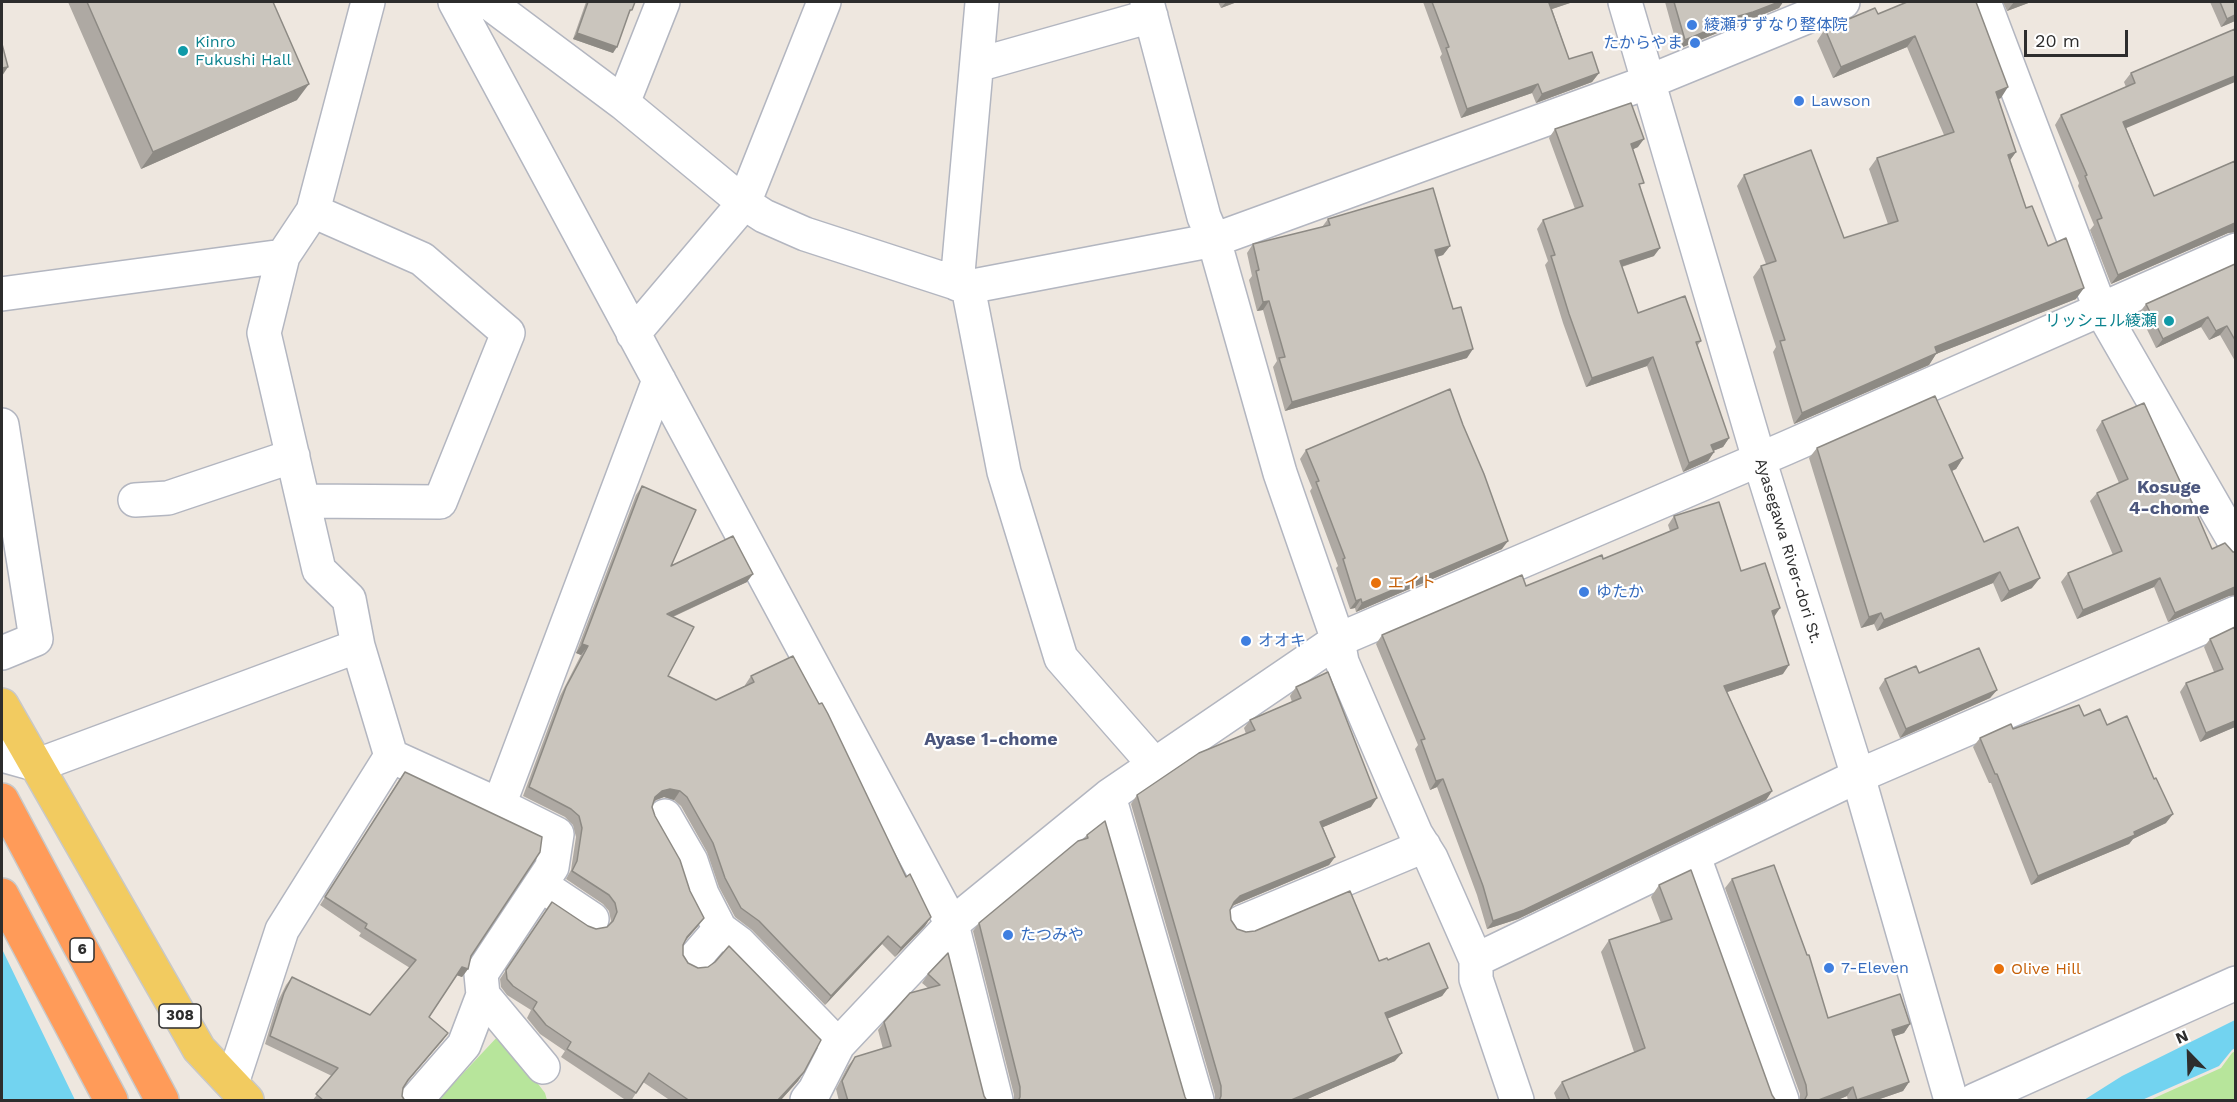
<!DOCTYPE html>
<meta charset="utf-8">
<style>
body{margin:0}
#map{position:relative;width:2237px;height:1102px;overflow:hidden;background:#eee7df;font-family:"Work Sans",sans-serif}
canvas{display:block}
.frame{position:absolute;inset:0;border:3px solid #2d2d2d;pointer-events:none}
.north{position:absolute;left:2159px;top:1024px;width:60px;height:60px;-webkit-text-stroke:4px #fff;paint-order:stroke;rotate:337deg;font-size:16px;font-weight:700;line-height:24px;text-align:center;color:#2d2d2d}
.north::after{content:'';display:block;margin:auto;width:21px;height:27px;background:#2d2d2d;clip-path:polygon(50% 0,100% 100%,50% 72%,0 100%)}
.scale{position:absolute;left:2024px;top:30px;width:104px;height:27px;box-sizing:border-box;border:3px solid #2d2d2d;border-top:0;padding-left:8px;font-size:18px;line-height:21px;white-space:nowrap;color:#2d2d2d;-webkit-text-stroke:4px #fff;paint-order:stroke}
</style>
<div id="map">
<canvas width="2237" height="1102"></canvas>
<div class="frame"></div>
<div class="north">N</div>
<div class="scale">20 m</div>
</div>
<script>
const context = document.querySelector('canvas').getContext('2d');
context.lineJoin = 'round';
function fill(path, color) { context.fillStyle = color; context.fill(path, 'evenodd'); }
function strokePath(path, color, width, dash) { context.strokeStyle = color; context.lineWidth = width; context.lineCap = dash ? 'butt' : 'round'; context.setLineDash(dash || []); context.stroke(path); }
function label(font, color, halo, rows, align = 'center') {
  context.font = font + ' "Work Sans","Noto Sans JP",sans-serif'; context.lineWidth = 4.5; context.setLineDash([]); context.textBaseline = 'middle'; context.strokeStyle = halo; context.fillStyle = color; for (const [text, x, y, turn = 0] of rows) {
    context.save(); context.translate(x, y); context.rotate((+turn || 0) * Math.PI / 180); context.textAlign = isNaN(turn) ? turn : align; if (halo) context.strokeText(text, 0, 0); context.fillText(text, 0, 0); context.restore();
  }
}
const green = new Path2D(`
 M 500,1034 L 545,1093 L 547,1100 L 438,1100 Z
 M 2235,1051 L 2235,1100 L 2150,1100 L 2221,1068 L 2232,1053 Z`);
const water = new Path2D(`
 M 2,949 L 75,1100 L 2,1100 Z
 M 2235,1020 L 2235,1048 L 2232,1050 L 2219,1066 L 2142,1100 L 2084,1100 L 2122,1076 Z`);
const minor = new Path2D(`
 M 455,2 L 952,924 L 996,1100
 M 488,2 L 623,103 L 744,203 L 764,216 L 805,234 L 968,287 L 1214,240 L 1648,82 L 1843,2
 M 1147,2 L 1204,217 L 1214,240 L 1280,473 L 1338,640 L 1342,662 L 1416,834 L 1431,858 L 1476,960 L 1476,979 L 1517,1100
 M 1625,2 L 1759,459 L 1858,776 L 1951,1100
 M 1984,2 L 2100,308 L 2236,544
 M 977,65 L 1151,16
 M 623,103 L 663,2
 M 957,284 L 982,3
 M 968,287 L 1004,472 L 1061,658 L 1154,764
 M 2,294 L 283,256 L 313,211 L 368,2
 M 633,334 L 744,203 L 824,2
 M 2,425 L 36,639 L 2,653
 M 135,500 L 168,498 L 293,456
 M 303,501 L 440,502 L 508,333 L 422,259 L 313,211
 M 2,755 L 38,765 L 358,646
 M 391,756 L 499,805 L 557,834 L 552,867 L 481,974 L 483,995 L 464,1045 L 416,1100
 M 1109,796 L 1197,1100
 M 499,805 L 659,380
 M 665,816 L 691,861 L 702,894 L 720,929 L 739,943 L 838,1045
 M 1694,857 L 1782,1100
 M 541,885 L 592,919
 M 1242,922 L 1424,846
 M 695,958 L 720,929
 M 1476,960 L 1858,776 L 2236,613
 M 483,995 L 543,1067
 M 232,1083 L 282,930 L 391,756 L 358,646 L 349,599 L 319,570 L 264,333 L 283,256
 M 807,1100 L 815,1090 L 838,1045 L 952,924 L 1109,796 L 1338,640 L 1786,448 L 2236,250
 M 1975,1100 L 2236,983`);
const major = new Path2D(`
 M 2,705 L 199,1049 L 247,1100`);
const highway = new Path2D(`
 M 2,800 L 162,1100
 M 2,895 L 111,1100`);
const wall = new Path2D(`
 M 68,2 L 273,2 L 297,100 L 141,169 Z
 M 586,2 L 635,2 L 628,16 L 613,53 L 573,39 Z
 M 1218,2 L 1237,2 L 1221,8 Z
 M 1423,2 L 1573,2 L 1552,9 L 1569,59 L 1599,73 L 1592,82 L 1536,103 L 1532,93 L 1461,118 L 1440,57 L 1442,54 Z
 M 1665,2 L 1783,2 L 1779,8 L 1747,21 L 1729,26 L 1727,29 L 1678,49 Z
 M 1907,2 L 2001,98 L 1998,99 L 2016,152 L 2010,160 L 2026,208 L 2076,299 L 1936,354 L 1929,365 L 1794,424 L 1773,352 L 1776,347 L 1753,277 L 1761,266 L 1766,264 L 1737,186 L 1744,175 L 1844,238 L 1888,224 L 1869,169 L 1877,158 L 1944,135 L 1907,47 L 1833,78 L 1817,41 L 1825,29 L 1878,14 Z
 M 2003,2 L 2031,2 L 2007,11 Z
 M 2210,2 L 2235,2 L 2235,21 L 2221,27 Z
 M 2235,29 L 2126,128 L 2154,196 L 2235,161 L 2235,232 L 2228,233 L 2111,284 L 2090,230 L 2094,225 L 2078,186 L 2079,183 L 2055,125 L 2061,115 L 2126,87 L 2124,82 L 2131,73 Z
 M 1555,129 L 1638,147 L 1633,149 L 1654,256 L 1622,267 L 1638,313 L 1701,341 L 1697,346 L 1729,438 L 1723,447 L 1713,451 L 1714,452 L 1708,461 L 1683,472 L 1647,366 L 1586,387 L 1563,323 L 1545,265 L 1548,261 L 1537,229 L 1543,220 L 1575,209 L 1549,138 Z
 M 1328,219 L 1450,246 L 1443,255 L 1437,257 L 1467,358 L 1285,411 L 1273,367 L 1277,361 L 1263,310 L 1257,311 L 1249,280 L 1252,276 L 1247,253 L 1253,244 L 1322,227 Z
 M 2235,264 L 2235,361 L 2220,335 L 2209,340 L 2201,327 L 2156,348 L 2139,313 L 2146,304 Z
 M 2102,421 L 2212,549 L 2235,552 L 2235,595 L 2229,596 L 2168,622 L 2154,587 L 2077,619 L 2061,582 L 2068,573 L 2113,555 L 2090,501 L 2097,493 L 2119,483 L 2096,430 Z
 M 1817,448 L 1963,458 L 1956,469 L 1952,471 L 1984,542 L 2032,588 L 2001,602 L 1993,583 L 1877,631 L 1874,624 L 1861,628 L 1809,458 Z
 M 1306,450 L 1502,549 L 1356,612 L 1355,608 L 1350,609 L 1336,568 L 1338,566 L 1310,491 L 1312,488 L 1300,459 Z
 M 642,486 L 671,566 L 747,582 L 673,617 L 668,676 L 716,700 L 745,686 L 745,685 L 751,676 L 906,877 L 931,917 L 925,926 L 895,957 L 882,944 L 825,1005 L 752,930 L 735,917 L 719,887 L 707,852 L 681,806 L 674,800 L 664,797 L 656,800 L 654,802 L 652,807 L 655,816 L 698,926 L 685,941 L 683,945 L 683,955 L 688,963 L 804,1072 L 798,1081 L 780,1101 L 671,1101 L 643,1082 L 631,1101 L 627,1101 L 561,1057 L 565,1051 L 540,1034 L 527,1018 L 531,1010 L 507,995 L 501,987 L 500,979 L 552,902 L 588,926 L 596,929 L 607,927 L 609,925 L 611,921 L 609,911 L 603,904 L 566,879 L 571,870 L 576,837 L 573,825 L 565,817 L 523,796 L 560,696 L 581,655 L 576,653 L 636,495 Z
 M 1674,516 L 1741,571 L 1774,617 L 1783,674 L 1727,692 L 1772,791 L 1766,800 L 1518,919 L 1487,929 L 1477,895 L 1437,787 L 1430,790 L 1415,749 L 1418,745 L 1376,644 L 1382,635 L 1603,559 L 1670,531 L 1668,525 Z
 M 2235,627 L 2235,727 L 2200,742 L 2180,692 L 2186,683 L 2214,672 L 2204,647 L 2210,639 Z
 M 1919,673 L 1997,690 L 1990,698 L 1900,738 L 1879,688 L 1885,679 Z
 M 1296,687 L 1371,807 L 1323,827 L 1335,857 L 1329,865 L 1234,905 L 1231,908 L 1230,910 L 1231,920 L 1237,929 L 1246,932 L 1379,961 L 1388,960 L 1448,988 L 1442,996 L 1387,1019 L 1395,1061 L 1303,1101 L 1215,1101 L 1215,1095 L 1131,804 L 1137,795 L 1246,734 L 1244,728 L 1250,720 L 1292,702 L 1290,696 Z
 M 2084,716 L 2107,725 L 2166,823 L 2133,839 L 2129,844 L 2031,885 L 1991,783 L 1989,783 L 1973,747 L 1980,738 L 2013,729 Z
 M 399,780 L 471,956 L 468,969 L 462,977 L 457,975 L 429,1017 L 448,1033 L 442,1041 L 406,1083 L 403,1088 L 402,1096 L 405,1101 L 312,1101 L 332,1076 L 265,1044 L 278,1001 L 286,985 L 292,977 L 370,1015 L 410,968 L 359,936 L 361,933 L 320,905 Z
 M 1087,835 L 1185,1097 L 1187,1101 L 1014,1101 L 1014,1095 L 973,931 L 979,923 L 1083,840 Z
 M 1732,879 L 1828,1018 L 1910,1024 L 1904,1033 L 1894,1036 L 1909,1082 L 1903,1091 L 1874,1101 L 1848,1101 L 1847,1096 L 1835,1101 L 1800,1101 L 1800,1094 L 1725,888 Z
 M 1659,885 L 1772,1095 L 1776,1101 L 1557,1101 L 1554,1093 L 1562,1082 L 1634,1052 L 1601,952 L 1609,940 L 1661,923 L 1651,897 Z
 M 948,953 L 984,1096 L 987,1101 L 839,1101 L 836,1089 L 848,1066 L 855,1057 L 883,1049 L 878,1030 L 884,1022 L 928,988 L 922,983 L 928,974 Z`);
const shadedWall = new Path2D(`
 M 1226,2 L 1237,2 L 1221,8 Z
 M 1554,2 L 1573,2 L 1543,12 L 1549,3 Z
 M 1779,2 L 1783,2 L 1779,8 L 1747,21 L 1729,26 L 1727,29 L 1678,49 L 1685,40 L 1732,18 Z
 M 2014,2 L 2031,2 L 2007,11 Z
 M 2235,15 L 2235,21 L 2221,27 L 2227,19 Z
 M 577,33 L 617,47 L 613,53 L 573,39 Z
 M 1915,36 L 1907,47 L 1833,78 L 1841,67 Z
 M 8,67 L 2,76 L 2,68 Z
 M 1599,73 L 1592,82 L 1536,103 L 1542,94 Z
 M 2235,76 L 2235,82 L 2117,132 L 2123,122 Z
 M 309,84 L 297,100 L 141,169 L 153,152 Z
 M 1538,84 L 1532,93 L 1461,118 L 1467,109 Z
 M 2008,87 L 2001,98 L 1988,104 L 1996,92 Z
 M 1644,139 L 1638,147 L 1625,153 L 1631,144 Z
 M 2016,152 L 2008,163 L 2008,155 Z
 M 2235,223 L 2235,232 L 2228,233 L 2111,284 L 2118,275 Z
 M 1450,246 L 1443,255 L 1429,259 L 1435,250 Z
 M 1660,248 L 1654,256 L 1614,269 L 1620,261 Z
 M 2084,288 L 2076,299 L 1936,354 L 1929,365 L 1794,424 L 1802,413 L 1935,347 Z
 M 1269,301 L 1263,310 L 1257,311 L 1263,302 Z
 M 2208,317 L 2201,327 L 2156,348 L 2163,339 Z
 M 2227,326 L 2220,335 L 2209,340 L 2216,331 Z
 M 1473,349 L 1467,358 L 1285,411 L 1292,402 Z
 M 1653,357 L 1647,366 L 1586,387 L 1592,378 Z
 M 1729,438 L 1723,447 L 1705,454 L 1711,445 Z
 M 1714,452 L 1708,461 L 1683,472 L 1689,463 Z
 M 1963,458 L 1956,469 L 1941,476 L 1949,465 Z
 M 1508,541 L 1502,549 L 1356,612 L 1362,603 Z
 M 2000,572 L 1993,583 L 1877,631 L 1884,620 Z
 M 753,574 L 747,582 L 661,622 L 667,614 Z
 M 2040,578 L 2032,588 L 2001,602 L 2009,591 Z
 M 2160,578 L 2154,587 L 2077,619 L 2083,610 Z
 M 2235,587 L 2235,595 L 2229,596 L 2168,622 L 2175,613 Z
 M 1361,599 L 1355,608 L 1350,609 L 1356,601 Z
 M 1780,608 L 1774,617 L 1772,611 Z
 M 1881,613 L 1874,624 L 1861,628 L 1869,617 Z
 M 582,644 L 588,646 L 581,655 L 576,653 Z
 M 1789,665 L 1783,674 L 1718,695 L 1724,686 Z
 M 1997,690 L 1990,698 L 1900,738 L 1906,729 Z
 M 2235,721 L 2235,727 L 2200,742 L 2206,733 Z
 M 1443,779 L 1437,787 L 1430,790 L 1436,781 Z
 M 670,789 L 680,791 L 674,800 L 664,797 L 656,800 L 649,806 L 655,797 L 662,791 Z
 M 1772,791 L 1766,800 L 1518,919 L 1487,929 L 1493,921 Z
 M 1377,798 L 1371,807 L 1314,831 L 1320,822 Z
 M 2173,814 L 2166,823 L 2133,839 L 2129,844 L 2031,885 L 2038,876 Z
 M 1335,857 L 1329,865 L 1234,905 L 1228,910 L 1234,902 L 1240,896 Z
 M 931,917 L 925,926 L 895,957 L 901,948 Z
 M 704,918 L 698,926 L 681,946 L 687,937 Z
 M 888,936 L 882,944 L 825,1005 L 831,996 Z
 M 462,967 L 468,969 L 462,977 L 456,975 Z
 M 1448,988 L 1442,996 L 1379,1022 L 1385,1013 Z
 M 1910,1024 L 1904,1033 L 1886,1039 L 1892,1030 Z
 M 448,1033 L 442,1041 L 402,1088 L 408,1080 Z
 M 1402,1053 L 1395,1061 L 1303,1101 L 1289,1101 Z
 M 804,1072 L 798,1081 L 780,1101 L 777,1101 Z
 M 1909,1082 L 1903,1091 L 1874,1101 L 1856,1101 Z
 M 1853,1087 L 1847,1096 L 1835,1101 L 1816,1101 Z`);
const building = new Path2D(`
 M 87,2 L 273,2 L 309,84 L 153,152 Z
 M 588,2 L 635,2 L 632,10 L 630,10 L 617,47 L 577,33 Z
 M 1432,2 L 1554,2 L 1549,3 L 1569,59 L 1592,52 L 1599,73 L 1542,94 L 1538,84 L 1467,109 L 1446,48 L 1449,47 Z
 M 1674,2 L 1779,2 L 1753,12 L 1732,18 L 1733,20 L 1685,40 Z
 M 1907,2 L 1976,2 L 2008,87 L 1996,92 L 2016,152 L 2008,155 L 2026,208 L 2032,206 L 2048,246 L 2066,238 L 2084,288 L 1935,347 L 1937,353 L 1802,413 L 1780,341 L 1785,340 L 1761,266 L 1776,261 L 1744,175 L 1811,150 L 1844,238 L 1898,221 L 1877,158 L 1954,132 L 1915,36 L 1841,67 L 1825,29 L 1875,8 L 1878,14 Z
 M 2220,2 L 2235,2 L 2235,15 L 2227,19 Z
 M 2235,29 L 2235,76 L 2123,122 L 2154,196 L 2235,161 L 2235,223 L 2118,275 L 2097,220 L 2102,218 L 2085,176 L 2087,175 L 2061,115 L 2135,83 L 2131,73 Z
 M 2,44 L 8,67 L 2,68 Z
 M 1631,103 L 1644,139 L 1631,144 L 1644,183 L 1639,184 L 1660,248 L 1620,261 L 1638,313 L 1685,296 L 1701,341 L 1696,342 L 1729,438 L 1711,445 L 1714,452 L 1689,463 L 1653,357 L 1592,378 L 1569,314 L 1551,256 L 1555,255 L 1543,220 L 1583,206 L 1555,129 Z
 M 1433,188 L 1450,246 L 1435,250 L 1453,309 L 1461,307 L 1473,349 L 1292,402 L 1279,358 L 1285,357 L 1269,301 L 1263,302 L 1256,271 L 1259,270 L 1253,244 L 1330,225 L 1328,219 Z
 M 2235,264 L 2235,340 L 2227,326 L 2216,331 L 2208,317 L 2163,339 L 2146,304 Z
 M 1450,389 L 1463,425 L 1484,474 L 1508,541 L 1362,603 L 1361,599 L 1356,601 L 1343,559 L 1345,558 L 1316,482 L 1319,481 L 1306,450 Z
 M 1935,396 L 1963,458 L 1949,465 L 1984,542 L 2018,527 L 2040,578 L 2009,591 L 2000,572 L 1884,620 L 1881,613 L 1869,617 L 1817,448 Z
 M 2144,403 L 2184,490 L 2186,489 L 2212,549 L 2225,543 L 2233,552 L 2235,552 L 2235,587 L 2175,613 L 2160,578 L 2083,610 L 2068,573 L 2122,551 L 2097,493 L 2128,479 L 2102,421 Z
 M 642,486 L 696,510 L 671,566 L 733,536 L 753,574 L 667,614 L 694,627 L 668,676 L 716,700 L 754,682 L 751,676 L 793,656 L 819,704 L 822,703 L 828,714 L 906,877 L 910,874 L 931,917 L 901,948 L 888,936 L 831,996 L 759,921 L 741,908 L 725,878 L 713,843 L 687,797 L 680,791 L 670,789 L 662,791 L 655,797 L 652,807 L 655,816 L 680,860 L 690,891 L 704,918 L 687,937 L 683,945 L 683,955 L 688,963 L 698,968 L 708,967 L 715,962 L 729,946 L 821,1040 L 804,1072 L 777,1101 L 690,1101 L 649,1073 L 636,1093 L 567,1049 L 571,1042 L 546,1025 L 533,1009 L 537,1002 L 513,986 L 507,979 L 506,970 L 552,902 L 588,926 L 596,929 L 607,927 L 613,921 L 617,912 L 615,903 L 609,895 L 572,871 L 577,861 L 582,828 L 579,816 L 571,809 L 529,787 L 566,687 L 588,646 L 582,644 Z
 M 1719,502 L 1741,571 L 1765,563 L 1780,608 L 1772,611 L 1789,665 L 1724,686 L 1772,791 L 1524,910 L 1493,921 L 1483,886 L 1443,779 L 1436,781 L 1421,740 L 1425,739 L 1382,635 L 1522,575 L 1526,586 L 1602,555 L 1603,559 L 1678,528 L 1674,516 Z
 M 2235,627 L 2235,721 L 2206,733 L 2186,683 L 2223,669 L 2210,639 Z
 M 1979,648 L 1997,690 L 1906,729 L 1885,679 L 1916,666 L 1919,673 Z
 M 1328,672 L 1377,798 L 1320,822 L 1335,857 L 1240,896 L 1234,902 L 1230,910 L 1231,920 L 1237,929 L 1246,932 L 1255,931 L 1350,891 L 1379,961 L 1387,958 L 1388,960 L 1429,943 L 1448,988 L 1385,1013 L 1402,1053 L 1289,1101 L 1219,1101 L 1221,1096 L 1221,1086 L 1137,795 L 1199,753 L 1255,730 L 1250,720 L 1301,698 L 1296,687 Z
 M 2079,705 L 2084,716 L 2100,709 L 2107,725 L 2127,716 L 2154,779 L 2156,778 L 2173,814 L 2134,832 L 2135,835 L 2038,876 L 1997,774 L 1995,774 L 1980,738 L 2011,724 L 2013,729 Z
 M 405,772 L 542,837 L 540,852 L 471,956 L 468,969 L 462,967 L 429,1017 L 448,1033 L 408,1080 L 403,1088 L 402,1096 L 405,1101 L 324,1101 L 316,1094 L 338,1068 L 270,1036 L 284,993 L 292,977 L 370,1015 L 416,960 L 365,928 L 367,924 L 325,897 Z
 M 1105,821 L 1185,1097 L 1187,1101 L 1018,1101 L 1020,1097 L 1020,1087 L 979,923 L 1078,841 L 1088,838 L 1087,835 Z
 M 1774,865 L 1807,955 L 1809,955 L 1828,1018 L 1900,994 L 1910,1024 L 1892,1030 L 1909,1082 L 1857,1100 L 1853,1087 L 1816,1101 L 1804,1101 L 1807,1095 L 1806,1085 L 1732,879 Z
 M 1691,870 L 1772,1095 L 1776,1101 L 1570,1101 L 1562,1082 L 1645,1048 L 1609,940 L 1672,919 L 1659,885 Z
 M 948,953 L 984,1096 L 987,1101 L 848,1101 L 842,1081 L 855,1057 L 891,1046 L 884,1022 L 910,993 L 940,985 L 928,974 Z`);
const markers = [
 [1692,25,6,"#3f7fe0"],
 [1695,43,6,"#3f7fe0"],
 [183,51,6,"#0f9aa8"],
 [1799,101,6,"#3f7fe0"],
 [2169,321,6,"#0f9aa8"],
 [1376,583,6,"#e8710a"],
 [1584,592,6,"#3f7fe0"],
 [1246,641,6,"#3f7fe0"],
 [1008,935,6,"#3f7fe0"],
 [1829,968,6,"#3f7fe0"],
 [1999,969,6,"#e8710a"]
];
const shields = [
 [82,950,24],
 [180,1016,42]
];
const shieldNames = [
 ["6",82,950],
 ["308",180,1016]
];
const shopNames = [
 ["綾瀬すずなり整体院",1704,25],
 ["たからやま",1683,43,"right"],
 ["Lawson",1811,101],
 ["ゆたか",1596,592],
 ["オオキ",1258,641],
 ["たつみや",1020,935],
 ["7-Eleven",1841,968]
];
const cultureNames = [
 ["Kinro",195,42],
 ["Fukushi Hall",195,60],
 ["リッシェル綾瀬",2157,321,"right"]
];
const streetNames = [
 ["Ayasegawa River-dori St.",1788,551,73]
];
const foodNames = [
 ["エイト",1388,583],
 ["Olive Hill",2011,969]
];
const neighbourhoodNames = [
 ["Kosuge",2169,488],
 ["4-chome",2169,509],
 ["Ayase 1-chome",991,740]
];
fill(green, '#b7e59b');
fill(water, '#72d3f0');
strokePath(minor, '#b3b6c0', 36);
strokePath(major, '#c8c8c8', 36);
strokePath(highway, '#c8c8c8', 36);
strokePath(minor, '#fff', 33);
strokePath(major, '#f2cb60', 33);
strokePath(highway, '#ff9b59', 33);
fill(wall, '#aea9a3');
fill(shadedWall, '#8d8a84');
fill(building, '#cac5bd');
strokePath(building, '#8d8a84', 1.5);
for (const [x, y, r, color] of markers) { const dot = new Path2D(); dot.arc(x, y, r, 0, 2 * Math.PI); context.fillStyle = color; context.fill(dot); strokePath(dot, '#fff', 2); }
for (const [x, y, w] of shields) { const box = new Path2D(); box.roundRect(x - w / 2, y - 12, w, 24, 4.5); context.fillStyle = '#fff'; context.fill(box); strokePath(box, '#2d2d2d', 1.5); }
label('bold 15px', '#2d2d2d', null, shieldNames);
label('16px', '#366cbe', '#fff', shopNames, 'left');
label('16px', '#0d838f', '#fff', cultureNames, 'left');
label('16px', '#2d2d2d', '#fff', streetNames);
label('16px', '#c56008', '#fff', foodNames, 'left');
label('bold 18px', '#4c577e', '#fff', neighbourhoodNames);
</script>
